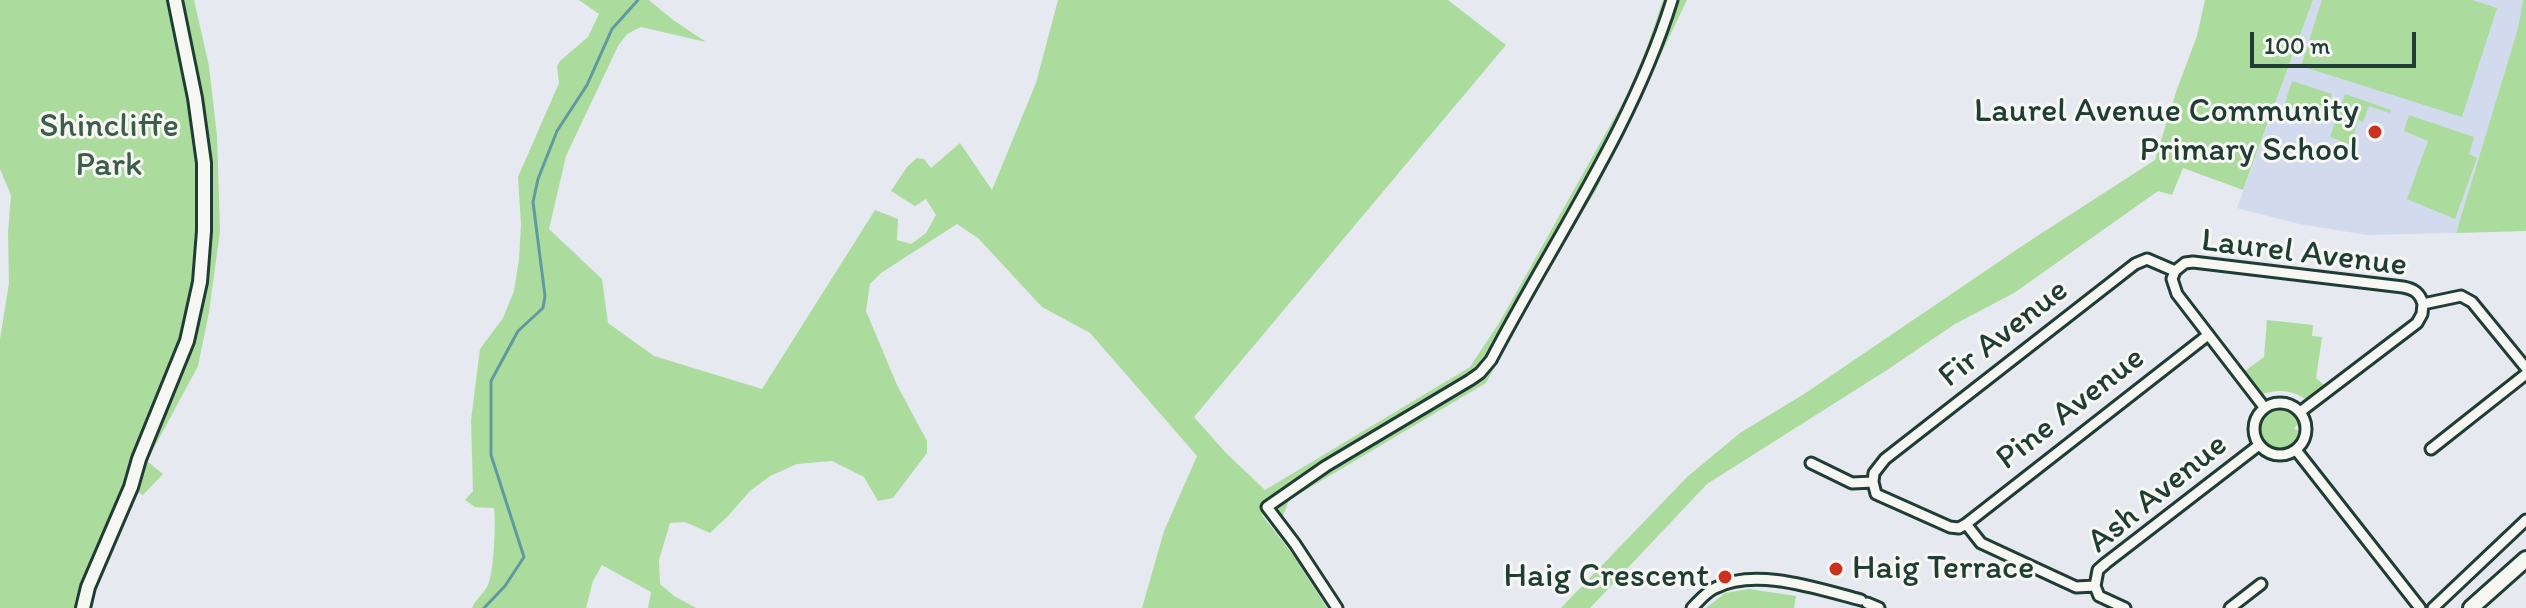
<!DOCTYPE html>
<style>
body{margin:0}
#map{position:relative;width:2526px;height:608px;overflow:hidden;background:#e6e9f0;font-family:Itim,sans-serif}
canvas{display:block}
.scale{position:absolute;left:2250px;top:32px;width:166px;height:36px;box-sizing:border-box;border:4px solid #1f3d34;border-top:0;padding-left:10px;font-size:24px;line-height:28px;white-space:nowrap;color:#1f3d34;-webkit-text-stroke:6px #f6f6f2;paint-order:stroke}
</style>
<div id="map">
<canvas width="2526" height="608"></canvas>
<div class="scale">100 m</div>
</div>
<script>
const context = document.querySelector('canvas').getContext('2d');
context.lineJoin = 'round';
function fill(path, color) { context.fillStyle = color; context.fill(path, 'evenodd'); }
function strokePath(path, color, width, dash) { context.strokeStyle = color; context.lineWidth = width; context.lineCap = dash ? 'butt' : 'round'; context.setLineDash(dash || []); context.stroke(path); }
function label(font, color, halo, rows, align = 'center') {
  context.font = font + ' Itim,sans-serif'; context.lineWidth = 6; context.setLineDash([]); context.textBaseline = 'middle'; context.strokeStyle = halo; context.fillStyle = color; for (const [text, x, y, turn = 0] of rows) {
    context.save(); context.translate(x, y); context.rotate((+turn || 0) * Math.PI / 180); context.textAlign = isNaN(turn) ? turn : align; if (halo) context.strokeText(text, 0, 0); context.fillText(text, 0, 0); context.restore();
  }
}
const built = new Path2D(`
 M 2313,0 L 2523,0 L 2518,28 L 2456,233 L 2367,235 L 2299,224 L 2237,208 Z`);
const green = new Path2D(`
 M 0,0 L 194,0 L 209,66 L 217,136 L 220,231 L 209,312 L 198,366 L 147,461 L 163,474 L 143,495 L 131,488 L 76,608 L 0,608 L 0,339 L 9,283 L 8,233 L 11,195 L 0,169 Z
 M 579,0 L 649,0 L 673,20 L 706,42 L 641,27 L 627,34 L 618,46 L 566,156 L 549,229 L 602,279 L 608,323 L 654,356 L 762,389 L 875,210 L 898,219 L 897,240 L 911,244 L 926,233 L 936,215 L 926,199 L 915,206 L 891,191 L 907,167 L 917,158 L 924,159 L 931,168 L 960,143 L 992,190 L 1036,83 L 1058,0 L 1448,0 L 1506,45 L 1194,417 L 1226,453 L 1265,490 L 1470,367 L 1499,323 L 1626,97 L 1646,50 L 1663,0 L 1687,0 L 1595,192 L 1568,234 L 1486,383 L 1289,500 L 1283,516 L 1262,515 L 1294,556 L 1327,608 L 1142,608 L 1164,531 L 1197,456 L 1090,333 L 1042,307 L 978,238 L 957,224 L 881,273 L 870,284 L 866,311 L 897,385 L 927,441 L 927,453 L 893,498 L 878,501 L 864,477 L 832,461 L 797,464 L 770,476 L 750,491 L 728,516 L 710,533 L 685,522 L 670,523 L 659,560 L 660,584 L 674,596 L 696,608 L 648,608 L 651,592 L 602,565 L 593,581 L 586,608 L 472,608 C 476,599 482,595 487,587 C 494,576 496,522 494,508 L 475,507 L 465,500 L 473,491 L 471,420 L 480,349 L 503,318 L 514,291 L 519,259 L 521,225 L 518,177 L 559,83 L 557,66 L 560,61 L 588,37 L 599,14 Z
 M 2205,0 L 2313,0 L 2243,190 L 2183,168 L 2172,195 L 2158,191 L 2014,293 L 1955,324 L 1887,370 L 1707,484 L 1590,608 L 1561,608 L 1687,477 L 1740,433 L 1804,394 L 2028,242 L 2155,160 L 2177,89 L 2197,36 Z
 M 2322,0 L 2472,0 L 2497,8 L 2462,117 L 2301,66 Z
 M 2523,0 L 2526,0 L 2526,231 L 2456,233 L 2518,28 Z
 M 2292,81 L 2332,94 L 2324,119 L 2284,106 Z
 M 2345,94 L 2391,110 L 2390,113 L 2369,106 L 2363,122 L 2358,120 L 2351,145 L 2330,137 Z
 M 2409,115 L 2474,137 L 2469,154 L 2477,158 L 2455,219 L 2407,199 L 2428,141 L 2404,131 Z
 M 2267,320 L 2313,325 L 2312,336 L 2322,337 L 2316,378 L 2324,385 L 2306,400 C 2294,390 2278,389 2263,394 L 2245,371 L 2264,357 Z
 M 2279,408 L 2294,411 L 2302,425 L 2296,426 L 2294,429 L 2301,431 C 2293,467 2242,443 2268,412 Z
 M 1749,589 L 1796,596 L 1794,608 L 1706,608 L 1725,593 Z`);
const stream = new Path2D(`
 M 484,608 L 505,586 L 524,557 L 491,455 L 491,381 L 518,331 L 543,308 L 545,296 L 533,202 L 538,179 L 557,131 L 587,85 L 612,29 L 638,0`);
const street = new Path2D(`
 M 2175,271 L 2172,279 L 2177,294 L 2264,407
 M2254 429a26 26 0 1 1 52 0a26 26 0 1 1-52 0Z
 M 2300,412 L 2417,323 L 2422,314 L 2423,304
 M 2431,449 L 2526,374
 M 2296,450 L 2420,608
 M 1811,463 L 1852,483 L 1873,482 L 1876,494 L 1950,527 L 1959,528 L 1966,524 L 1981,543 L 2076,587 L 2095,586 L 2099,596 L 2125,608
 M 1873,482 L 1874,473 L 1885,459 L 2135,264 L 2147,259 L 2175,271 L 2185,263 L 2193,262 L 2403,287 C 2414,289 2420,293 2423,304 L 2461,296 L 2472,302 L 2526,368
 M 1966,524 L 2208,335
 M 2095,586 L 2098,570 L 2106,563 L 2259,445
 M 1867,603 L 1879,608
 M 1337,608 L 1295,544 L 1267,507 L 1326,466 L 1470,380 L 1480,373 L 1491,360 C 1553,241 1632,129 1672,0
 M 1692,608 C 1699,601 1706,592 1715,588 C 1756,567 1818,589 1861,600
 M 2230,608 L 2261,584
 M 2433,608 L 2526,520`);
const secondary = new Path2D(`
 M 83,608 L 88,587 L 131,487 L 139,459 L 187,341 L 200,282 L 204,231 L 204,163 L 195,98 L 175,0`);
const primary = new Path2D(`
 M 2471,608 L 2526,559`);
const markers = [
 [2375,132,8,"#c8321e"],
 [1836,569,8,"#c8321e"],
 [1725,577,8,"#c8321e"]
];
const poiNames = [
 ["Laurel Avenue Community",2359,112],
 ["Primary School",2359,151],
 ["Haig Terrace",1852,569,"left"],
 ["Haig Crescent",1709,577]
];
const parkNames = [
 ["Shincliffe",109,127],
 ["Park",109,166]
];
const streetNames = [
 ["Laurel Avenue",2304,254,7],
 ["Fir Avenue",2004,334,-38],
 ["Pine Avenue",2071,409,-38],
 ["Ash Avenue",2158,494,-39]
];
fill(built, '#d2daed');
fill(green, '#abdc9d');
strokePath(stream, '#5f9b9e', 3);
strokePath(street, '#1f3d34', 15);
strokePath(secondary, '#1f3d34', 18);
strokePath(primary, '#1f3d34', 20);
strokePath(street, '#f6f6f2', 9);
strokePath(secondary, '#f6f6f2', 12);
strokePath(primary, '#f6f6f2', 14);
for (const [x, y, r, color] of markers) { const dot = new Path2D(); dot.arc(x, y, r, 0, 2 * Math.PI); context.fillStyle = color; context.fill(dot); strokePath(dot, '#f6f6f2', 3); }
label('34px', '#1f3d34', '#f6f6f2', poiNames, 'right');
label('34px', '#3b5d49', '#f6f6f2', parkNames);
label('34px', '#1f3d34', '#f6f6f2', streetNames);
</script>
